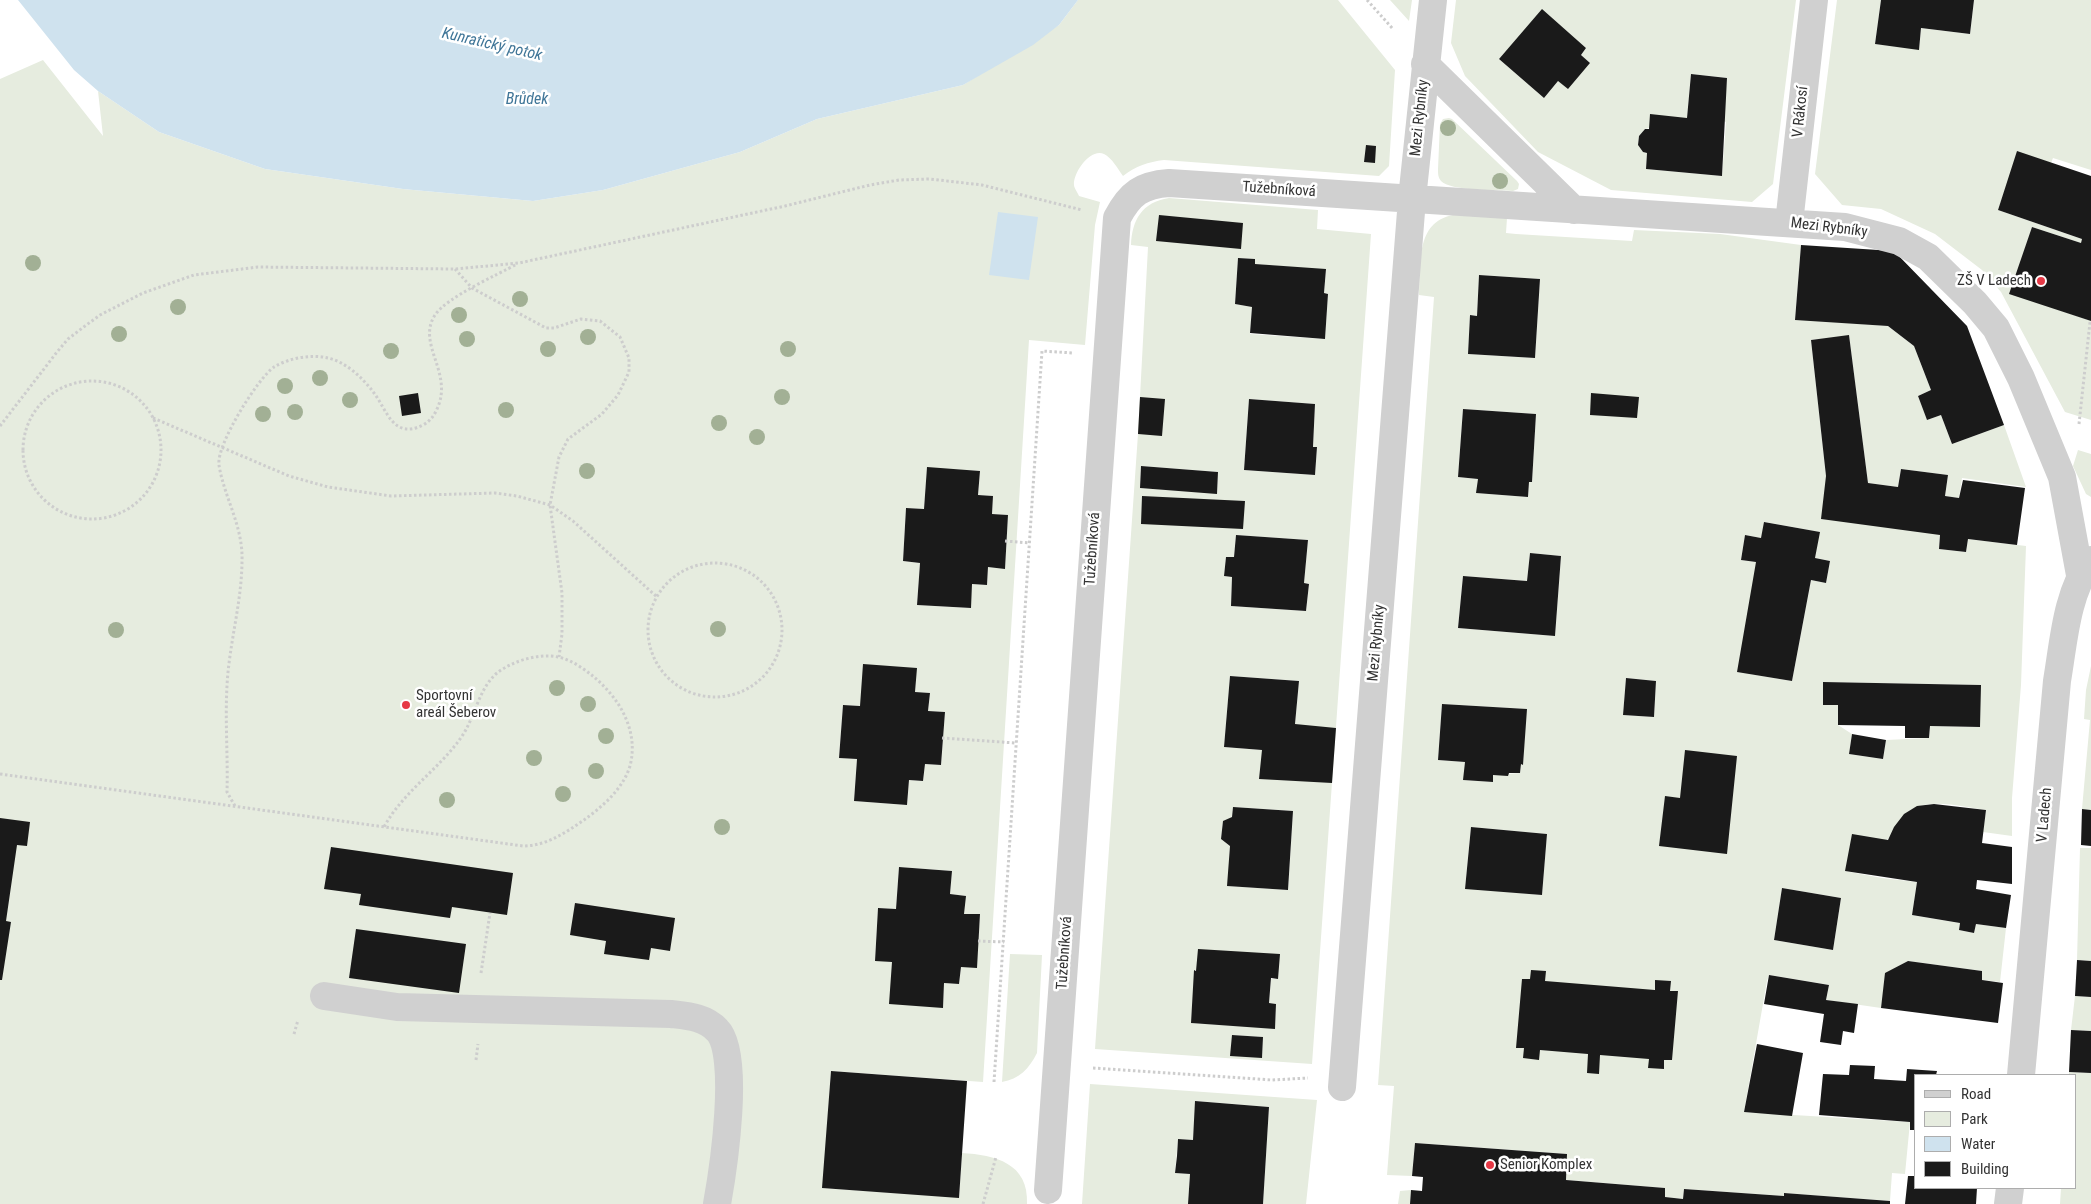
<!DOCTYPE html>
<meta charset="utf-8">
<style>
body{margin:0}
#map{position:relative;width:2091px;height:1204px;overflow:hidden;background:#fff;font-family:"Roboto Condensed",sans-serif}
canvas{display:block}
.legend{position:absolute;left:1914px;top:1074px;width:162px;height:115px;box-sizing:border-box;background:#fff;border:1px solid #adadad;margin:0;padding:6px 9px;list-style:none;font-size:15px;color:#333}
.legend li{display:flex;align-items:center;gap:10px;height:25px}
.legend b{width:25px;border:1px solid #adadad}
</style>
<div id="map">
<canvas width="2091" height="1204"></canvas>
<ul class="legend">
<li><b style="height:6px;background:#d0d0d0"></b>Road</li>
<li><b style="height:14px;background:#e6ecdf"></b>Park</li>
<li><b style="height:14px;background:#cfe2ee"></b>Water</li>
<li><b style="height:14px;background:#1a1a1a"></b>Building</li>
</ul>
</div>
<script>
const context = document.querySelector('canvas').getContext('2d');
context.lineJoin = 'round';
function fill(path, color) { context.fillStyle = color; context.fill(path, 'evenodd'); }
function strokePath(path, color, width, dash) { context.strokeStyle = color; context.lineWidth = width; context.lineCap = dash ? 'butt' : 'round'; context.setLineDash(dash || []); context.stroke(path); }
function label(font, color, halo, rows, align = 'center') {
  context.font = font + ' "Roboto Condensed",sans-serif'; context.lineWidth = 5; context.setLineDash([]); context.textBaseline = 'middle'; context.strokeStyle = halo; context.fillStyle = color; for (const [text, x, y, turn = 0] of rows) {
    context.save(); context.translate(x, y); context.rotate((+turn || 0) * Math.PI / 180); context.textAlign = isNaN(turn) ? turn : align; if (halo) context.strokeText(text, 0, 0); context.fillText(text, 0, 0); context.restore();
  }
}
const green = new Path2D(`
 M 1078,0 L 1338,0 L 1395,70 L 1389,166 L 1379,176 L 1164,160 C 1148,162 1136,166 1123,176 C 1118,169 1112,158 1104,154 C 1090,148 1073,173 1074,185 C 1074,188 1078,193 1079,196 L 1100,202 L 1095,225 L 1085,345 L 1029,340 L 983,1082 L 831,1071 L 823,1188 L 959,1197 L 962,1153 C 995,1155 1029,1163 1027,1204 L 0,1204 L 0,79 L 43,60 L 103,136 L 98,91 L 159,132 L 265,169 L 403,189 L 533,201 L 603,190 L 740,152 L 817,119 L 963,85 L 1059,25 ZM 927,468 L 980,471 L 978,495 L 993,496 L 992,514 L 1008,515 L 1005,568 L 988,567 L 987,585 L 972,584 L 970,608 L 917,605 L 920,563 L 903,561 L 906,508 L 924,509 ZM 916,668 L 915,692 L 930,693 L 928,711 L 945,712 L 941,765 L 925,764 L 923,781 L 909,780 L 907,805 L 854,801 L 857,759 L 839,758 L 843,705 L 860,706 ZM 899,867 L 952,871 L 950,894 L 965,896 L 964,914 L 980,915 L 978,941 L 961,967 L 959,984 L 944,983 L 943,1007 L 892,962 L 875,960 L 878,908 L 896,909 Z
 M 1390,0 L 1412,0 L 1409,21 Z
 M 1456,0 L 1796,0 L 1773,184 L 1752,202 L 1611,190 L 1538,152 L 1465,76 L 1451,43 ZM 1542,10 L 1586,48 L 1581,55 L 1590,63 L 1568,88 L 1558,81 L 1544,98 L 1499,59 ZM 1691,74 L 1727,78 L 1723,121 L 1726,122 L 1722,176 L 1646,169 L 1647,153 L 1643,152 L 1638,145 L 1639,136 L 1645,129 L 1687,118 Z
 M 1837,0 L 1881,0 L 1875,44 L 1919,49 L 1921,28 L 1970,34 L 1974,0 L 2091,0 L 2091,170 L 2053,158 L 2051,163 L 2018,152 L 1998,210 L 2082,239 L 2081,243 L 2032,227 L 2010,293 L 2091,321 L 2091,420 L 2065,412 L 2001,292 L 1982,270 L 1935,234 L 1881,209 L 1842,205 L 1815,174 Z
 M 1449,118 L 1452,119 L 1517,181 L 1519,184 L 1518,189 L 1513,191 C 1498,190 1450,191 1441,181 C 1438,177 1438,174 1438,169 L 1440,124 L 1443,119 Z
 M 1169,198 L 1318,210 L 1317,229 L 1371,234 L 1312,1064 L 1095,1049 L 1138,434 L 1148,247 L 1131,245 C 1132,220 1142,202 1169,198 ZM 1238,258 L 1255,259 L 1255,264 L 1326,270 L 1324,293 L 1328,294 L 1325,339 L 1250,334 L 1252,307 L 1235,304 ZM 1249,399 L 1315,404 L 1313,447 L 1317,448 L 1315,475 L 1244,470 ZM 1141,466 L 1218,472 L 1217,493 L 1140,488 ZM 1236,535 L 1308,540 L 1304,583 L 1309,584 L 1306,611 L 1231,606 L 1232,577 L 1224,576 L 1226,557 L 1234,557 ZM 1230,676 L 1299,681 L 1295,724 L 1299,725 L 1262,750 L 1224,747 ZM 1233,807 L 1293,811 L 1288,890 L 1228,886 L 1230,846 L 1221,839 L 1223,822 L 1232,817 ZM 1279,954 L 1278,979 L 1271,979 L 1269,1003 L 1276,1004 L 1275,1028 L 1191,1023 L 1195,970 ZM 1232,1035 L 1263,1037 L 1262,1057 Z
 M 1453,215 L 1507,218 L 1506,233 L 1516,234 L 1632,241 L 1634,230 L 1720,234 L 1801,245 L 1795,319 L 1888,326 L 1914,346 L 1931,390 L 1918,396 L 1927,420 L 1941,415 L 1952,444 L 2004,425 L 2026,487 L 1962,478 L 1959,498 L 1945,496 L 1948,475 L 1901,469 L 1898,487 L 1868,483 L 1849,336 L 1811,340 L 1826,476 L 1940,535 L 1939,549 L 1966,552 L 1968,539 L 2026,546 L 2021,685 L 2012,798 L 2012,836 L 1983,832 L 1986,810 C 1960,807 1924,795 1903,816 C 1896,823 1893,835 1886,841 C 1875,853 1859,861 1845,871 L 1882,878 L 1917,882 L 1912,915 L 1960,923 L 1959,930 L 1974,933 L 1976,924 L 2006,928 L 2000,982 L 1982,980 L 1982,971 L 1908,961 L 1886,973 L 1881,1008 L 1826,1000 L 1829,985 L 1769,975 L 1767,981 L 1744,1112 L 1910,1122 L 1905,1174 L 1892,1173 L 1890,1201 L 1784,1193 L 1784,1196 L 1684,1189 L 1683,1199 L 1665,1197 L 1665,1188 L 1566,1180 L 1567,1154 L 1415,1143 L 1412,1176 L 1387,1175 L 1394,1086 L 1378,1085 L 1434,297 L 1419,295 C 1421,265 1415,222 1453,215 ZM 1479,275 L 1540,279 L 1535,358 L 1468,354 L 1470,315 L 1477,316 ZM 1463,409 L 1536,414 L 1532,482 L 1529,482 L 1528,497 L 1477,493 L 1478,479 L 1458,477 ZM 1765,522 L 1819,532 L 1815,558 L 1830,561 L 1826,583 L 1811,580 L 1792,681 L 1750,674 L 1756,562 L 1741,560 L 1745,535 L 1761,538 ZM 1530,553 L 1561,556 L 1555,636 L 1458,628 L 1463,576 L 1527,581 ZM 1626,678 L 1656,681 L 1654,717 L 1623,715 ZM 1823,682 L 1980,685 L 1980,727 L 1930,726 L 1929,738 L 1886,740 L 1883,759 L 1849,754 L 1852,734 L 1838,725 L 1838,705 L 1824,705 ZM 1442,704 L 1526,709 L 1523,765 L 1521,764 L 1520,773 L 1493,775 L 1493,782 L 1464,780 L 1465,762 L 1438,760 ZM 1471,827 L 1547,834 L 1542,895 L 1465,888 ZM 1782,888 L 1841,898 L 1833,950 L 1774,940 Z
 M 2078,450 L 2091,454 L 2091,497 L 2086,494 L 2073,466 Z
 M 2091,666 L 2091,810 L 2082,809 L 2090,720 L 2084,719 L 2086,690 Z
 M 2080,848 L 2091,848 L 2091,961 L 2077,960 Z
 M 1010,954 L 1042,955 L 1037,1053 C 1029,1069 1019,1079 1002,1082 Z
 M 2075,996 L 2091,997 L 2091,1031 L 2071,1030 Z
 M 2069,1072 L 2091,1073 L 2091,1204 L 2060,1204 L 2061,1188 L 2075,1188 L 2075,1075 L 2069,1075 Z
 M 1090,1084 L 1317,1100 L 1306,1204 L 1263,1204 L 1269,1107 L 1196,1101 L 1193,1140 L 1178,1139 L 1175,1173 L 1190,1174 L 1188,1204 L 1082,1204 Z
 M 1411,1190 L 1410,1204 L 1398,1204 L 1400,1191 Z`);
const water = new Path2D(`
 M 18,0 L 1078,0 L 1059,25 L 1033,45 L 963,85 L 817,119 L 740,152 L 603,190 L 533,201 L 403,189 L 265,169 L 159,132 L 98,91 L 74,70 Z
 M 998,212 L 1038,217 L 1029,280 L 989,275 Z`);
const building = new Path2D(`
 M 1881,0 L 1974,0 L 1970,34 L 1921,28 L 1919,50 L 1875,44 Z
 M 1542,9 L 1586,48 L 1581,55 L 1590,63 L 1568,89 L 1558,81 L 1544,98 L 1499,59 Z
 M 1691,74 L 1727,78 L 1722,176 L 1646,169 L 1647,153 L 1643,152 L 1638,145 L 1639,136 L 1645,129 L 1649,129 L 1650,114 L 1687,118 Z
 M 1366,145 L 1376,146 L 1375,163 L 1364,162 Z
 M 2017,151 L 2091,176 L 2091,321 L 2009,294 L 2032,227 L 2081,243 L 2082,239 L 1998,210 Z
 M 1159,215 L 1243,223 L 1241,249 L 1156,241 Z
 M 1801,245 L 1894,251 L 1967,326 L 2004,425 L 1952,444 L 1941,415 L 1927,420 L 1918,396 L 1931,390 L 1914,346 L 1888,326 L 1795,320 Z
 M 1238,258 L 1255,259 L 1255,264 L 1326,269 L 1324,293 L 1328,294 L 1325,339 L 1250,333 L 1252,307 L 1235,304 Z
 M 1479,275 L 1540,279 L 1535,358 L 1468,354 L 1470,315 L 1477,316 Z
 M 1849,335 L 1868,483 L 1898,487 L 1901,469 L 1948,475 L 1945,496 L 1959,498 L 1963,480 L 2025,488 L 2017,545 L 1968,539 L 1966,552 L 1939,549 L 1940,535 L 1821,519 L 1826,476 L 1811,340 Z
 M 418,393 L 421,413 L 402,416 L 399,396 Z
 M 1591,393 L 1639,397 L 1637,418 L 1590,415 Z
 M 1140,397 L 1165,399 L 1162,436 L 1138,434 Z
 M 1249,399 L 1315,404 L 1313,447 L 1317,447 L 1315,475 L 1244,470 Z
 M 1463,409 L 1536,414 L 1532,482 L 1529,482 L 1528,497 L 1476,493 L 1478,479 L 1458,477 Z
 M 1141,466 L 1218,472 L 1217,494 L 1140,488 Z
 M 927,467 L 980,471 L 978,495 L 993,496 L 992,514 L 1008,515 L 1005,569 L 988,567 L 987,585 L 972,584 L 971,608 L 917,605 L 920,563 L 903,561 L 906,508 L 924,509 Z
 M 1142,496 L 1245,501 L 1243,529 L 1141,524 Z
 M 1764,522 L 1820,532 L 1815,558 L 1830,561 L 1826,583 L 1811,580 L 1792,681 L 1737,672 L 1756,562 L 1741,560 L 1745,535 L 1761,538 Z
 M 1236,535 L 1308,540 L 1304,583 L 1309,584 L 1306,611 L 1231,606 L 1232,577 L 1224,576 L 1226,557 L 1234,557 Z
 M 1530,553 L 1561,556 L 1555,636 L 1458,628 L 1463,576 L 1527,581 Z
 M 863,664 L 917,668 L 915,692 L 930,693 L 928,711 L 945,712 L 941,765 L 925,764 L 923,781 L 909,780 L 907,805 L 854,801 L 857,759 L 839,758 L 843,705 L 860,706 Z
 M 1230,676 L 1299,681 L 1295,724 L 1336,728 L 1332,783 L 1259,779 L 1262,750 L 1224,747 Z
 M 1626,678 L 1656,681 L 1654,717 L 1623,715 Z
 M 1823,682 L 1981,685 L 1980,727 L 1930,726 L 1929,738 L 1905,738 L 1905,726 L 1838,725 L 1838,705 L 1823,705 Z
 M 1442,704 L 1527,709 L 1523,765 L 1521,764 L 1520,773 L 1509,773 L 1508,776 L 1493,775 L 1493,782 L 1463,780 L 1465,762 L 1438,760 Z
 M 1852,734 L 1886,740 L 1883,759 L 1849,754 Z
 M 1685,750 L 1737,756 L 1727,854 L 1659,846 L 1665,796 L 1680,798 Z
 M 1934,804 L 1986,810 L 1982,843 L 2012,847 L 2012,884 L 1977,880 L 1976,889 L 2011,895 L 2006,928 L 1976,924 L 1974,933 L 1959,930 L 1960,923 L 1912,915 L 1917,882 L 1845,871 L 1852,834 L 1888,840 L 1894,827 L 1904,814 L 1917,806 Z
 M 1233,807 L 1293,811 L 1288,890 L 1227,886 L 1230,846 L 1221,839 L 1223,821 L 1232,817 Z
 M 2082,809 L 2091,810 L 2091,846 L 2081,845 Z
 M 0,818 L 30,822 L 27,846 L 17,845 L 6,921 L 11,922 L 2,980 L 0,980 Z
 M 1471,827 L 1547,834 L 1542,895 L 1465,889 Z
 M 331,847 L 513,873 L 507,915 L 452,907 L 450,918 L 359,905 L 361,894 L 324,889 Z
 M 899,867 L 952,871 L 950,894 L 966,896 L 964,914 L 980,914 L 977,968 L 961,967 L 959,984 L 944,983 L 943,1008 L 889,1004 L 892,962 L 875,961 L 878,908 L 896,909 Z
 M 1782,888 L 1841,898 L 1833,950 L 1774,940 Z
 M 575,903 L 675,918 L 670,951 L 651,948 L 649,960 L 604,954 L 606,941 L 570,935 Z
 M 356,929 L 466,944 L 459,993 L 349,978 Z
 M 1198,949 L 1280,954 L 1278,979 L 1271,978 L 1269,1003 L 1276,1004 L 1275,1029 L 1191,1023 L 1194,970 L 1196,971 Z
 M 2077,960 L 2091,961 L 2091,997 L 2075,996 Z
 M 1908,961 L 1982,971 L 1982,980 L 2003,983 L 1998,1023 L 1881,1008 L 1885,973 Z
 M 1531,970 L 1546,971 L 1545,981 L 1655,990 L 1655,980 L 1671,981 L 1670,991 L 1678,991 L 1672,1060 L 1664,1060 L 1664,1069 L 1648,1068 L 1649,1059 L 1600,1055 L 1599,1074 L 1587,1073 L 1588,1054 L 1540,1050 L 1539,1060 L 1523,1058 L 1524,1048 L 1516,1048 L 1522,979 L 1530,979 Z
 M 1769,975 L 1829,985 L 1826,1000 L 1858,1004 L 1854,1033 L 1843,1031 L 1841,1045 L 1820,1042 L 1824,1014 L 1764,1004 Z
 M 2071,1030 L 2091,1031 L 2091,1073 L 2069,1072 Z
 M 1232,1035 L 1263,1037 L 1262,1058 L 1230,1056 Z
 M 1757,1044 L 1803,1053 L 1792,1116 L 1744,1112 Z
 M 1850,1065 L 1875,1066 L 1874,1079 L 1906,1081 L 1907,1069 L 1937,1071 L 1936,1075 L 1915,1075 L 1915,1130 L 1910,1130 L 1910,1122 L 1819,1115 L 1823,1074 L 1849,1075 Z
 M 831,1071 L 967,1081 L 959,1198 L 822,1188 Z
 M 1195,1101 L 1269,1107 L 1263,1204 L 1188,1204 L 1190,1174 L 1175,1173 L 1177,1156 L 1178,1139 L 1193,1140 Z
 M 1415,1143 L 1567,1154 L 1566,1180 L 1665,1188 L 1665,1197 L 1683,1199 L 1684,1189 L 1784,1196 L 1784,1193 L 1890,1201 L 1890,1204 L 1410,1204 L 1411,1190 L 1422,1191 L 1423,1177 L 1412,1176 Z
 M 1908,1176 L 1915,1176 L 1915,1188 L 1977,1188 L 1976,1204 L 1905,1204 Z`);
const path = new Path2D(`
 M 1367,0 L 1393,29
 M 455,269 L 472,288 L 546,328 L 554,328 L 581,319 L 600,321 L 620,337 L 629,358 L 629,372 L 618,395 L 602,414 L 568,439 L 559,457 L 550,505 L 562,593 L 562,634 L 559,657
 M23 450a69 69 0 1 1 138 0a69 69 0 1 1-138 0Z
 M 153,418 L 289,476 L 328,487 L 391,496 L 495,493 L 517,496 L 550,505 L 573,521 L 657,597
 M 2079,424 L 2090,322
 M 0,426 L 57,352 L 68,339 L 85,326 L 100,315 L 143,293 L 194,275 L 258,267 L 455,269 L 519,263 L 785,206 L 870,185 L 899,180 L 930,179 L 982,185 L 1082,210
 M 1005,541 L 1030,543
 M648 630a67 67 0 1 1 134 0a67 67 0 1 1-134 0Z
 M 942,738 L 1016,743
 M 0,774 L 523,846 C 546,846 565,833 584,820 C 602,807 623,789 630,766 C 639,731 620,699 594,677 C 584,669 572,660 558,657 C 539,653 512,661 497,673 C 478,689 475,719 460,739 C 437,771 403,792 384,827
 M 235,806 L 227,792 C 228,757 225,721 227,686 C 229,644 242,602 242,560 C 243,526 224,497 219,465 C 216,445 258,378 274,367 C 289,358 311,354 328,358 C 346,362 363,378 374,393 C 387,410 393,440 423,425 C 430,421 434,416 437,409 C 454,373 416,344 435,315 C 447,297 497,275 517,264
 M 978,941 L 1004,942
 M 481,973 L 490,913
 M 294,1034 L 298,1020
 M 476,1060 L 478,1044
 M 1093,1068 L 1272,1080 L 1308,1078
 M 994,1082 L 1042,351 L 1073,353
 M 983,1204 L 996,1157`);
const minor = new Path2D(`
 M 1425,64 L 1574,210
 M 1789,223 L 1814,0
 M 324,996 L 397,1007 L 671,1014 C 688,1016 705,1017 717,1030 C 741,1053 723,1171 717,1204
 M 2021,1075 L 2057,681 C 2064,640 2066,595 2091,560
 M 1342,1087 L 1412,199 L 1433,0
 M 1048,1190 L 1117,218 C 1130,193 1142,185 1169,183 L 1845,227 L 1899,241 L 1928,257 L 1975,303 L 1996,328 L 2021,378 L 2062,477 L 2080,575
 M 2008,1204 L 2010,1188`);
const trees = [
 [1448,128],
 [1500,181],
 [33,263],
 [520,299],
 [178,307],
 [459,315],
 [119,334],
 [588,337],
 [467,339],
 [548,349],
 [788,349],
 [391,351],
 [320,378],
 [285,386],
 [782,397],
 [350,400],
 [506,410],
 [295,412],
 [263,414],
 [719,423],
 [757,437],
 [587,471],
 [718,629],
 [116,630],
 [557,688],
 [588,704],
 [606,736],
 [534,758],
 [596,771],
 [563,794],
 [447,800],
 [722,827]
];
const markers = [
 [2041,281,5,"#e63946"],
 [406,705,5,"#e63946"],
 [1490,1165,5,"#e63946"]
];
const streetNames = [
 ["V Rákosí",1801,112,-84],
 ["Mezi Rybníky",1420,118,-84],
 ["Tužebníková",1279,190,4],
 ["Mezi Rybníky",1829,228,7],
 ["Tužebníková",1093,549,-86],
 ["Mezi Rybníky",1377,643,-85],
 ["V Ladech",2045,815,-85],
 ["Tužebníková",1065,953,-86]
];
const poiNames = [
 ["ZŠ V Ladech",2031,281,"right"],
 ["Sportovní",416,696],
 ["areál Šeberov",416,713],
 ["Senior Komplex",1500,1165]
];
const waterNames = [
 ["Kunratický potok",492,45,13],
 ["Brůdek",527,100]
];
fill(green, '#e6ecdf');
fill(water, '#cfe2ee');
fill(building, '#1a1a1a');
strokePath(path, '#cdcdcd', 3, [2.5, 2.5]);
strokePath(minor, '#d0d0d0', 28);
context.fillStyle = '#a2b095';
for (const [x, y] of trees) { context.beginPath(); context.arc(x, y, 8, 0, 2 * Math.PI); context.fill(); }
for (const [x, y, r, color] of markers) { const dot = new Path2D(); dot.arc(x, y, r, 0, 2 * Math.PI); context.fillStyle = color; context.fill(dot); strokePath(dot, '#fff', 2); }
label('15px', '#333', '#fff', streetNames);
label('15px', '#333', '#fff', poiNames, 'left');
label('italic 16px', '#3f7597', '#fff', waterNames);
</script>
